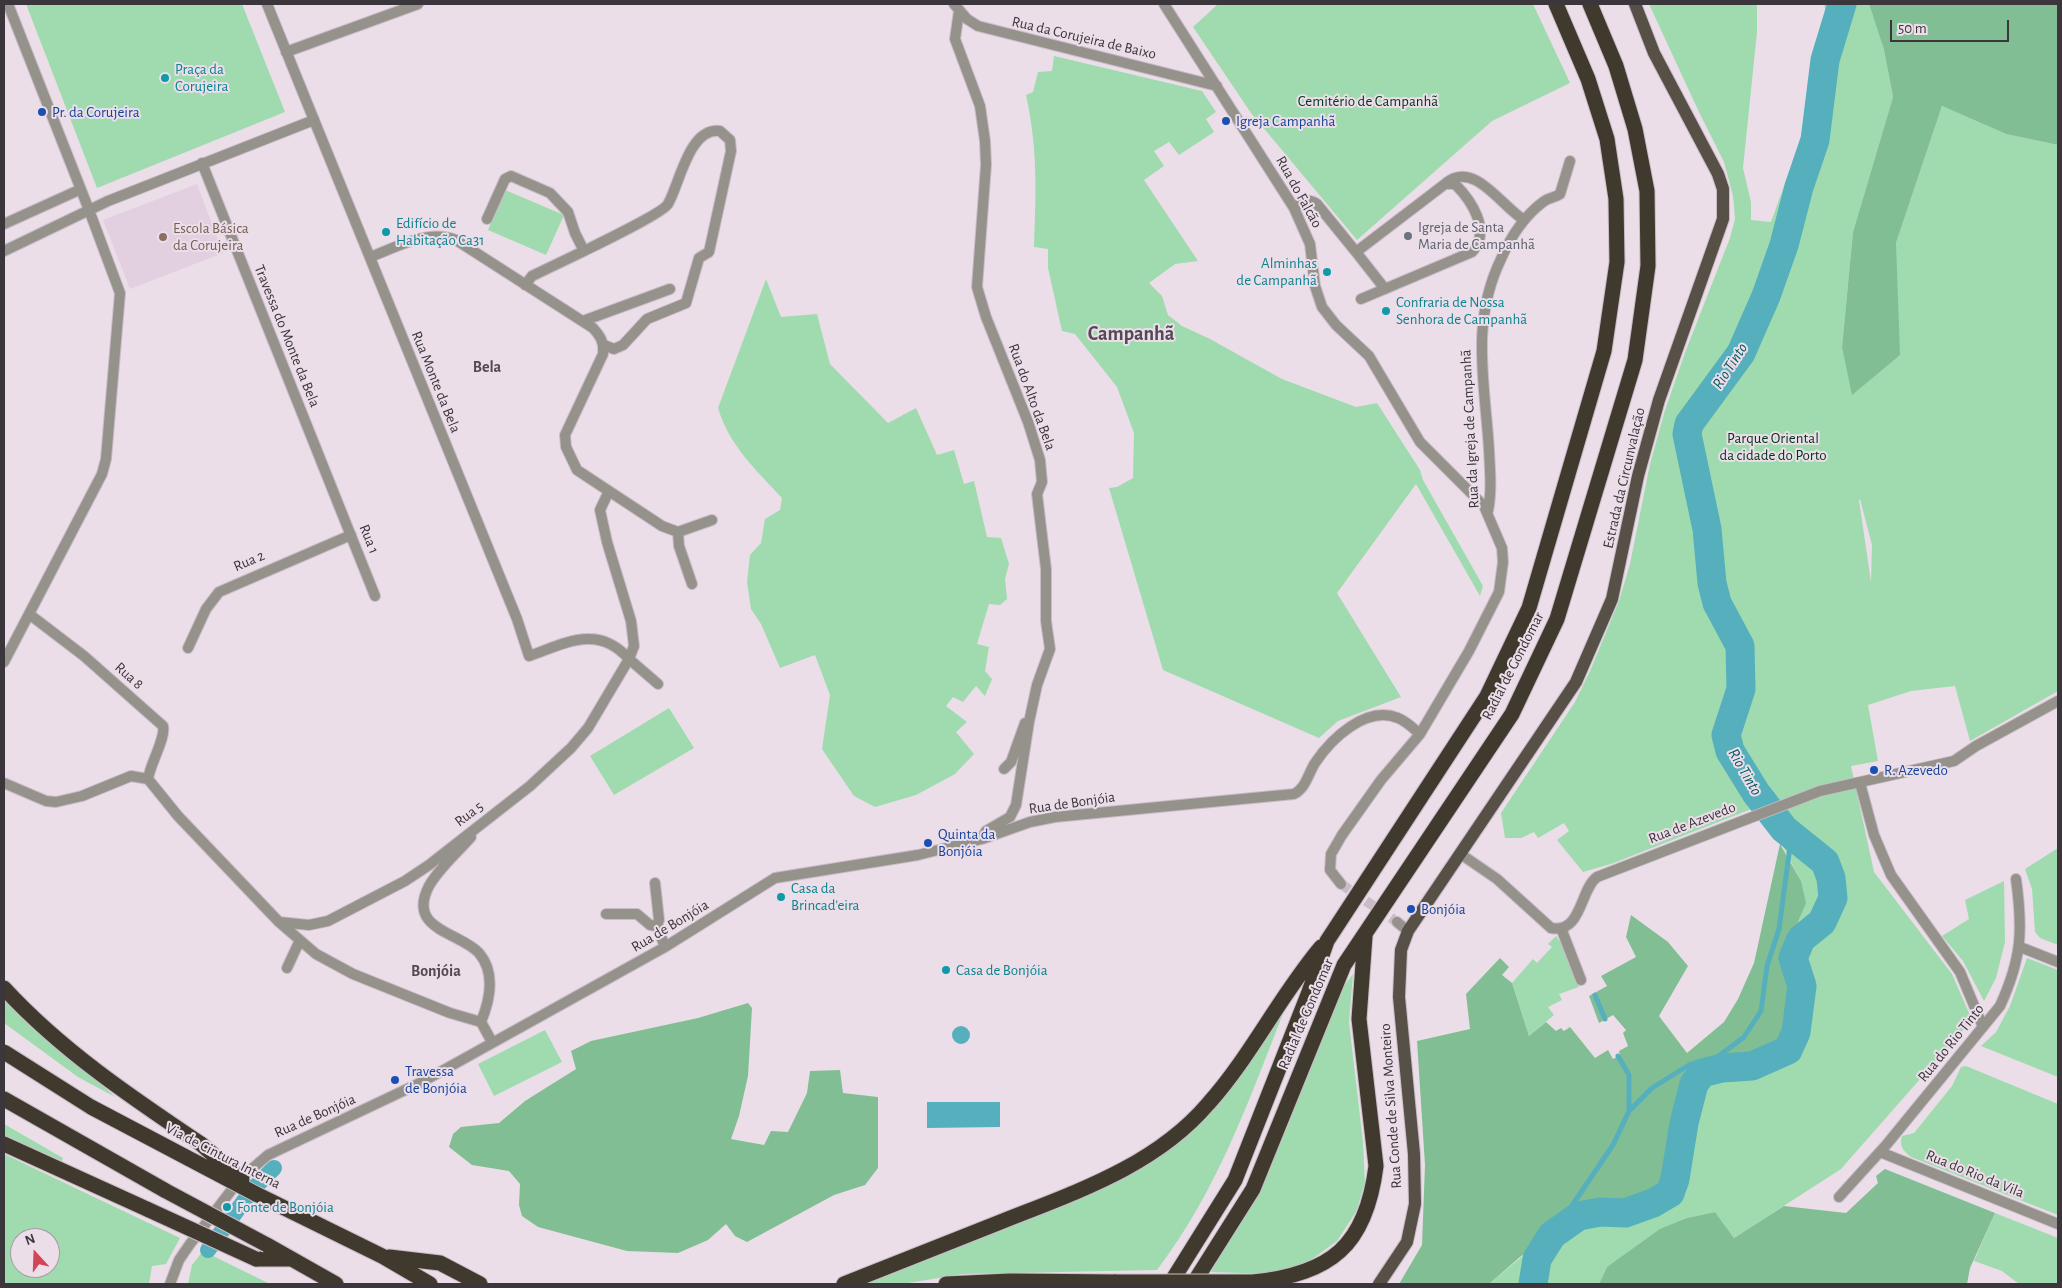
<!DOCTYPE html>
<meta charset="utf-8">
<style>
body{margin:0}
#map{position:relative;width:2062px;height:1288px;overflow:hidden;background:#ebdee9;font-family:"Alegreya Sans",sans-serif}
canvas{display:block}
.frame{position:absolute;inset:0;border:5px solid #3b363b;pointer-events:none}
.north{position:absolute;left:10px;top:1228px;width:50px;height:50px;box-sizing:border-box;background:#ebdee9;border:1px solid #a59ba3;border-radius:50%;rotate:340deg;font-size:14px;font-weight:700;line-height:20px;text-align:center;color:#3b363b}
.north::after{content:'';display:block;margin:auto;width:18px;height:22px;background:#d44459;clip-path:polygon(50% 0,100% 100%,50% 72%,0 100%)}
.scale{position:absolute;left:1890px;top:20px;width:119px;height:22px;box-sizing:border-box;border:2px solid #3b363b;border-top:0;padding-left:6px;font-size:15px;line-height:18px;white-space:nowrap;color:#3b363b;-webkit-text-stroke:4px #ebdee9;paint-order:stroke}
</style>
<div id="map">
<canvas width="2062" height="1288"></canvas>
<div class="frame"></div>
<div class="north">N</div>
<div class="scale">50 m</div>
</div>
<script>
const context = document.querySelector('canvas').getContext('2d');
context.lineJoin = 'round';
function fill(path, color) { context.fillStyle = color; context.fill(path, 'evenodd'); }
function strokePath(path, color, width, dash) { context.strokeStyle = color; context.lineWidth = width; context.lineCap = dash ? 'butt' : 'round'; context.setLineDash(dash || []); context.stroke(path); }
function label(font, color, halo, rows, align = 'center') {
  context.font = font + ' "Alegreya Sans",sans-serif'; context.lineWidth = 4; context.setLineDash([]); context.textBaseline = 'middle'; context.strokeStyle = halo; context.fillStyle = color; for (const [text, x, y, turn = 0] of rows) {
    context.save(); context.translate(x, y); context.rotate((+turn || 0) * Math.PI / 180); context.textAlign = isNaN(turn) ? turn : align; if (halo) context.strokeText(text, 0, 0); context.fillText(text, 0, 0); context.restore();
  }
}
const built = new Path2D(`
 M 197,184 L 223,253 L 130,289 L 103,220 Z`);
const green = new Path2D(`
 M 26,4 L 242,4 L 285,112 L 97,188 Z
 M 1218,4 L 1533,4 L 1570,83 L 1492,121 L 1357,240 L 1251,113 L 1193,27 Z
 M 1649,4 L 1757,4 L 1757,32 L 1743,168 L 1751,202 L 1751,220 L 1771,222 L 1815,100 L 1817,43 L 1826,13 L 1824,4 L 1869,4 L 1884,50 L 1893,97 L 1853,232 L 1842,347 L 1896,243 L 1942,106 L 2006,134 L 2058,145 L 2058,691 L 1970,741 L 1955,686 L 1911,691 L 1868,705 L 1878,761 L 1851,766 L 1874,872 L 1952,974 L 1972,1020 L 1841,1169 L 1734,1238 L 1715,1212 L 1687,1218 L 1607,1267 L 1599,1284 L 1489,1284 L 1583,1206 L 1628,1204 L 1669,1163 L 1677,1105 L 1683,1085 L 1701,1065 L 1755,1058 L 1786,968 L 1788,945 L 1801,881 L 1770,822 L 1754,808 L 1611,864 L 1583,872 L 1557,840 L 1569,831 L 1564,823 L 1538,838 L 1534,832 L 1521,838 L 1505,838 L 1501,813 L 1575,702 L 1590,671 L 1619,601 L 1630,564 L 1650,464 L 1665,410 L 1686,350 L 1730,238 L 1735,219 L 1733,196 L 1724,162 L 1698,110 ZM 1860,499 L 1872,545 L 1871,582 L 1859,500 Z
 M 1054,56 L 1202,91 L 1216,112 L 1206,119 L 1214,132 L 1179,155 L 1169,142 L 1154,151 L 1164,166 L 1144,180 L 1198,261 L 1175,264 L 1149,283 L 1162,296 L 1168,315 L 1182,326 L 1210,339 L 1282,379 L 1356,407 L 1377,403 L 1420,470 L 1423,480 L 1483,586 L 1480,596 L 1416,484 L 1337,593 L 1401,697 L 1338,721 L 1319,738 L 1163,670 L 1109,488 L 1117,487 L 1133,478 L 1134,433 L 1117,387 L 1075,334 L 1062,331 L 1048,268 L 1048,249 L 1034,247 C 1036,192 1038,150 1026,95 L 1033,92 L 1038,72 L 1052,71 Z
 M 505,190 L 564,215 L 546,255 L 488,230 Z
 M 766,279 L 781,317 L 817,314 L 830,364 L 888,423 L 916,408 L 937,455 L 954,450 L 964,484 L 974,481 L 987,537 L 1001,538 L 1009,564 L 1005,579 L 1007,599 L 1000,605 L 989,604 L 977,644 L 989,647 L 985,671 L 992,679 L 985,696 L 976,686 L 963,702 L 953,697 L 946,706 L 967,722 L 956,732 L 974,754 L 955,774 L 916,795 L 875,807 L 854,796 L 822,749 L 830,695 L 815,655 L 780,668 L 761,624 L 751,609 L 747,582 L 750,555 L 761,543 L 765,519 L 780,510 L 782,498 C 756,470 729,445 718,408 Z
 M 669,708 L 694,748 L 614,795 L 590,756 Z
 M 2058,848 L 2058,945 L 2040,938 L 2035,932 L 2032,889 L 2025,869 Z
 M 2004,881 L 2005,942 L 1996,978 L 1984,1001 L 1963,961 L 1942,936 L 1969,919 L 1965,900 Z
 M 1556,936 L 1565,949 L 1579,987 L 1559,994 L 1562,1000 L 1548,1007 L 1554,1015 L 1529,1036 L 1512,983 L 1533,959 L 1537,963 L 1552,947 L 1548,944 Z
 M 2027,958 L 2058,970 L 2058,1077 L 1981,1046 L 1996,1032 L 2010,1006 Z
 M 1353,974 L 1349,1022 L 1363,1142 L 1365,1183 L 1356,1212 L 1337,1241 L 1308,1262 L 1274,1274 L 1211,1272 L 1264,1177 L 1287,1128 L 1336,996 Z
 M 4,994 L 115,1097 L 78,1077 L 4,1023 Z
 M 1280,1011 L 1284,1011 C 1248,1103 1217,1191 1157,1270 L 963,1274 L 902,1284 L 857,1284 L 1151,1158 Z
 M 545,1030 L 562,1062 L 494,1096 L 478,1064 Z
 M 1966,1066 L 2058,1104 L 2058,1215 L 1911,1157 C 1903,1151 1899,1146 1902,1136 L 1914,1133 L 1952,1086 L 1961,1067 Z
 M 4,1124 L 63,1158 L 62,1161 L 4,1136 Z
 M 4,1154 L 180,1238 L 166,1264 L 152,1266 L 149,1284 L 4,1284 ZM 20,1238 L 50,1238 L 50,1268 L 20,1268 Z
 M 1995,1213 L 2058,1238 L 2058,1284 L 2019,1284 L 2002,1271 L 1974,1261 Z
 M 203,1251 L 270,1284 L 188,1284 L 192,1265 Z`);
const forest = new Path2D(`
 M 1869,4 L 2058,4 L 2058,145 L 2006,134 L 1942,106 L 1896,243 L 1900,355 L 1852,395 L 1842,347 L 1853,232 L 1893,97 L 1884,50 Z
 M 1780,844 L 1801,881 L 1806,903 L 1788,945 L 1787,968 L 1793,990 L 1789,1019 L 1779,1045 L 1755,1058 L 1701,1065 L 1683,1085 L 1677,1105 L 1669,1163 L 1652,1196 L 1628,1204 L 1583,1206 L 1552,1235 L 1520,1257 L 1489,1284 L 1399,1284 L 1422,1245 L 1425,1165 L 1417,1041 L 1470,1029 L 1466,994 L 1500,958 L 1509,967 L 1502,975 L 1512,983 L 1529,1036 L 1546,1022 L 1556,1031 L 1561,1028 L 1564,1031 L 1570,1027 L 1595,1058 L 1608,1050 L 1613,1059 L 1620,1055 L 1619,1051 L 1628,1046 L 1623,1033 L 1626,1030 L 1613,1015 L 1599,1023 L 1589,996 L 1607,986 L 1601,976 L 1636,957 L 1626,937 L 1631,915 L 1668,942 L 1688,966 L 1659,1016 L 1687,1053 L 1724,1022 L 1738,999 L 1754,963 Z
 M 748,1003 L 752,1008 L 748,1076 L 739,1116 L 731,1139 L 764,1145 L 771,1131 L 788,1132 L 807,1093 L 810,1071 L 840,1070 L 843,1093 L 878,1097 L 878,1168 L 865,1185 L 834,1195 L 747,1242 L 735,1236 L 726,1224 L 708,1240 L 678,1253 L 627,1251 L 538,1227 L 522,1216 L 519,1205 L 520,1184 L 509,1171 L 472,1165 L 449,1147 L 453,1134 L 461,1127 L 499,1123 L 525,1101 L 576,1069 L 571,1051 L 591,1041 L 698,1018 Z
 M 1885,1169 L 1995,1213 L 1970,1268 L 1967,1284 L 1599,1284 L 1607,1267 L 1660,1229 L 1687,1218 L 1715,1212 L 1734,1238 L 1784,1206 L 1846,1213 L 1878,1183 L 1876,1176 Z`);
const water = new Path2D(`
 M952 1035a9 9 0 1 1 18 0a9 9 0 1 1-18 0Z
 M 927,1102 L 1000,1102 L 1000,1127 L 927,1128 Z`);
const stream = new Path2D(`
 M 1595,995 L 1605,1019
 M 1629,1111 L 1652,1088 L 1689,1065 L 1716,1058 L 1744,1037 L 1761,1011 L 1767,966 L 1779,929 L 1791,839
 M 1552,1235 L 1613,1145 L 1629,1111 L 1629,1075 L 1618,1056`);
const canal = new Path2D(`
 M 208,1250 L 252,1190 L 274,1168`);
const river = new Path2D(`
 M 1533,1284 L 1537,1259 L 1552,1235 L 1579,1216 L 1600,1212 L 1625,1213 L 1653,1203 L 1670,1193 L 1675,1179 L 1684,1123 L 1694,1084 L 1702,1073 L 1722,1068 L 1752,1066 L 1788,1050 L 1796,1032 L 1802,986 L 1793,958 L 1801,939 L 1822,922 L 1833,898 L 1831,878 L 1825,862 L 1784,829 L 1756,793 L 1730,751 L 1726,735 L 1741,689 L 1740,646 L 1717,603 L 1712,583 L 1707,529 L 1687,434 L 1689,424 L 1741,353 L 1766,296 L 1784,245 L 1799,187 L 1815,140 L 1825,60 L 1842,4`);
const minorTunnel = new Path2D(`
 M 1341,884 L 1397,922`);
const minor = new Path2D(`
 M 954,4 L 967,19 L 978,26 L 1217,86
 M 1164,4 L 1294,208 L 1310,244 L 1315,286 L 1322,307 L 1336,325 L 1369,356 L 1420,442 L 1484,506 L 1502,548 L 1503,562 L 1499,592 L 1469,651 L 1420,734 L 1381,780 L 1342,835 L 1331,854 L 1330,870 L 1341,884
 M 959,11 L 955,39 L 980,106 L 985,141 L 986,165 L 977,287 L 986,317 L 1028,422 L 1040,460 L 1042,482 L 1037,494 L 1046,569 L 1046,621 L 1050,649 L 1037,685 L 1029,722 L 1016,805 L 1010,817 L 986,831 L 982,838
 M 286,52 L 418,4
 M 202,163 L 375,596
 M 1446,183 C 1474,160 1501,206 1524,220
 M 1294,208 C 1302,201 1308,198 1317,204 L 1356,252 L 1445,184 L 1455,184 C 1471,200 1492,231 1472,252 L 1361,299
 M 487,219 L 505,179 L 511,176 L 550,193 L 568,212 L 575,233 L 584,251 L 532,276 L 525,285
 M 584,251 C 598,244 663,213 668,204 C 680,183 689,127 720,131 L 730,140 L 731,151 L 709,252 L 699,258 L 686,303 L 647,319 L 623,345 L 614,349 L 604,345
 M 1356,252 L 1385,289
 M 370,257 C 397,247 428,229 456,240 L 593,328 C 601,337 604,342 603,354 L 565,435 L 566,447 L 577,470 L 662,526 L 678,532 L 712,520
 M 583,321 L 670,289
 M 609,491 L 600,510 L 607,542 L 631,621 L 634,646 L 629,659 L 658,684
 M 1488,511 C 1492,491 1490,471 1489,450 C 1485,383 1470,323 1501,259 C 1511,236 1523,217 1543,202 C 1549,197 1555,198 1560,194 L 1570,161
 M 678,532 L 679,546 L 692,584
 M 29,614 L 84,656 L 163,726 C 166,738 150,764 148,779
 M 188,648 L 206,609 L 219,592 L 351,535
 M 4,662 L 102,474 L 106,459 L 120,293 L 89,210
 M 1004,769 L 1011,762 L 1025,723
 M 4,783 L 46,801 L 56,802 L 82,796 L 131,776 L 148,779 L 178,816 L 279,922 L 316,954 L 353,974 L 450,1013 L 481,1022 L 492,1042
 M 1860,783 L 1874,835 L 1891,875 L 1960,972 L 1983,1027
 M 471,837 C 458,852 439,868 429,886 C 406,930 460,932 479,953 C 496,973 490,1000 481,1022
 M 1462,855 L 1497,879 L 1551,928 C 1582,934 1580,889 1597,877 L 1820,791 L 1954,761 L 1976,746 L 2058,701
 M 655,883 L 659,920 L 657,926
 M 606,914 L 637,914 L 650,925 L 657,926 L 665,947
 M 279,922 L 309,925 L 328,921 L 405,881 L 429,865 L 530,786 L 571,748 L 588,728 L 629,659 C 598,624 566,643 529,656 L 517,619 L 314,120
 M 1397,922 L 1408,931
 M 1561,928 L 1581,980
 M 2020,947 L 2058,962
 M 287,968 L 300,940
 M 1880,1152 L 2058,1224
 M 1839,1197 L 1887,1144 L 2000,1006 C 2022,958 2023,930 2016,879
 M 170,1284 L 179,1260 L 190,1244 L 240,1179 L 268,1155 L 422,1082 L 665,947 L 775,878 L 918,855 L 982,839 L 1030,822 L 1055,817 L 1294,794 C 1306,788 1308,774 1315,763 C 1331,739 1366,705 1398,718 C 1406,721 1413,728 1420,734`);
const tertiary = new Path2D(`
 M 8,4 L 89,210
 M 4,224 L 79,190
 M 4,251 L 108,201 L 314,120 L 267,4`);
const primary = new Path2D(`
 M 1379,1284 L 1407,1242 L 1415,1204 L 1414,1154 L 1399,997 L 1401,950 L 1408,931 L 1576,682 L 1612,599 L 1638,476 L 1659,400 L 1723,219 L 1723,189 L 1718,174 L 1654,53 L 1635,4`);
const motorway = new Path2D(`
 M 4,988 C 61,1050 131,1097 201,1144
 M 4,1099 L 166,1191
 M 4,1144 L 149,1210
 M 256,1194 L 382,1256 L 430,1284
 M 267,1245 L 336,1284
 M 389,1257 L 440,1263 L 480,1284
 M 256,1259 L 289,1259
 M 1253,1282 C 1331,1274 1366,1246 1376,1166 L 1359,1019 L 1365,936
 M 844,1284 C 897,1263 950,1242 1003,1221 C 1076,1192 1155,1166 1208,1104 C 1251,1056 1279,997 1321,947
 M 946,1284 L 1010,1281 L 1116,1282
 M 1170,1284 L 1235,1180 L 1309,992 L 1327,941 L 1487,696 L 1529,608 L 1604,351 L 1617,262 L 1616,199 L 1607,139 L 1588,79 L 1556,4
 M 1193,1284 L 1253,1189 L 1344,965 L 1512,714 L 1557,619 L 1635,360 L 1648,266 L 1647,191 L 1635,129 L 1616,66 L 1590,4`);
const motorwayBridge = new Path2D(`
 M 4,1052 L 91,1107 L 256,1194
 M 201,1144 L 242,1180
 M 166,1191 L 267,1245
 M 149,1210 L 256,1259
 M 1116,1282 L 1253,1282`);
const markers = [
 [165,78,5,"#0f9aa8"],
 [42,112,5,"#1a4fb4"],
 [1226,121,5,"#1a4fb4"],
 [386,232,5,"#0f9aa8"],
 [1408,236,5,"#6b7280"],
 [163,237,5,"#8d6e63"],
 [1327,272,5,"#0f9aa8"],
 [1386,311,5,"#0f9aa8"],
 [1874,770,5,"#1a4fb4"],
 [928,843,5,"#1a4fb4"],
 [781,897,5,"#0f9aa8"],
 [1411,909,5,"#1a4fb4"],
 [946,970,5,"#0f9aa8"],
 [395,1080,5,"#1a4fb4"],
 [227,1207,5,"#0f9aa8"]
];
const streetNames = [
 ["Rua da Corujeira de Baixo",1084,38,13],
 ["Rua do Falcão",1299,192,61],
 ["Travessa do Monte da Bela",287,336,68],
 ["Rua Monte da Bela",436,382,68],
 ["Rua do Alto da Bela",1032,397,70],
 ["Rua da Igreja de Campanhã",1470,429,-93],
 ["Estrada da Circunvalação",1624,478,-77],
 ["Rua 1",369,539,68],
 ["Rua 2",249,561,-23],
 ["Radial de Gondomar",1513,666,-63],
 ["Rua 8",129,676,42],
 ["Rua de Bonjóia",1072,803,-8],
 ["Rua 5",469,814,-37],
 ["Rua de Azevedo",1692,823,-21],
 ["Rua de Bonjóia",670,926,-31],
 ["Radial de Gondomar",1306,1014,-67],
 ["Rua do Rio Tinto",1951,1043,-51],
 ["Rua Conde de Silva Monteiro",1391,1106,-94],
 ["Rua de Bonjóia",315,1116,-24],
 ["Via de Cintura Interna",223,1156,27],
 ["Rua do Rio da Vila",1975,1174,22]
];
const cultureNames = [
 ["Praça da",175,69],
 ["Corujeira",175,86],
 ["Edifício de",396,223],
 ["Habitação Ca31",396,240],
 ["Alminhas",1317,263,"right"],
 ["de Campanhã",1317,280,"right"],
 ["Confraria de Nossa",1396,302],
 ["Senhora de Campanhã",1396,319],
 ["Casa da",791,888],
 ["Brincad'eira",791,905],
 ["Casa de Bonjóia",956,970],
 ["Fonte de Bonjóia",237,1207]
];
const parkNames = [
 ["Cemitério de Campanhã",1368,101],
 ["Parque Oriental",1773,438],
 ["da cidade do Porto",1773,455]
];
const transitNames = [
 ["Pr. da Corujeira",52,112],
 ["Igreja Campanhã",1236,121],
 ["R. Azevedo",1884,770],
 ["Quinta da",938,834],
 ["Bonjóia",938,851],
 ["Bonjóia",1421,909],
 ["Travessa",405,1071],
 ["de Bonjóia",405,1088]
];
const worshipNames = [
 ["Igreja de Santa",1418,227],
 ["Maria de Campanhã",1418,244]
];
const educationNames = [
 ["Escola Básica",173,228],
 ["da Corujeira",173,245]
];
const waterNames = [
 ["Rio Tinto",1730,366,-57],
 ["Rio Tinto",1745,772,60]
];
const neighbourhoodNames = [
 ["Bela",487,367],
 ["Bonjóia",436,971]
];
const districtNames = [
 ["Campanhã",1131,334]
];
fill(built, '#e2cfe0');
fill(green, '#9fdbaf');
fill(forest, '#82be93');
fill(water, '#56afbd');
strokePath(stream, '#56afbd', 5);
strokePath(canal, '#56afbd', 16);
strokePath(river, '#56afbd', 29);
strokePath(minorTunnel, '#c8bcc6', 10, [10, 5]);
strokePath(minor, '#c8bcc6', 12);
strokePath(tertiary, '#c8bcc6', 12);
strokePath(primary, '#c8bcc6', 14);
strokePath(motorway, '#c8bcc6', 17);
strokePath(minor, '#95928c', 10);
strokePath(tertiary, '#95928c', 10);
strokePath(primary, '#565046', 12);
strokePath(motorway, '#403a2e', 15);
strokePath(motorwayBridge, '#c8bcc6', 17, []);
strokePath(motorwayBridge, '#403a2e', 15);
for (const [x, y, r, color] of markers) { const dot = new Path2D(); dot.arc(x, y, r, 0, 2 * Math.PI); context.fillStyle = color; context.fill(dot); strokePath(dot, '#ebdee9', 2); }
label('15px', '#3b363b', '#ebdee9', streetNames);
label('15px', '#0d838f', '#ebdee9', cultureNames, 'left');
label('15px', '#033318', '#ebdee9', parkNames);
label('15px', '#164399', '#ebdee9', transitNames, 'left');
label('15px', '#5b616d', '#ebdee9', worshipNames, 'left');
label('15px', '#785e54', '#ebdee9', educationNames, 'left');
label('italic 16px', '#02555f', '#ebdee9', waterNames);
label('bold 16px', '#554a54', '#ebdee9', neighbourhoodNames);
label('bold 20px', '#554a54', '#ebdee9', districtNames);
</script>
